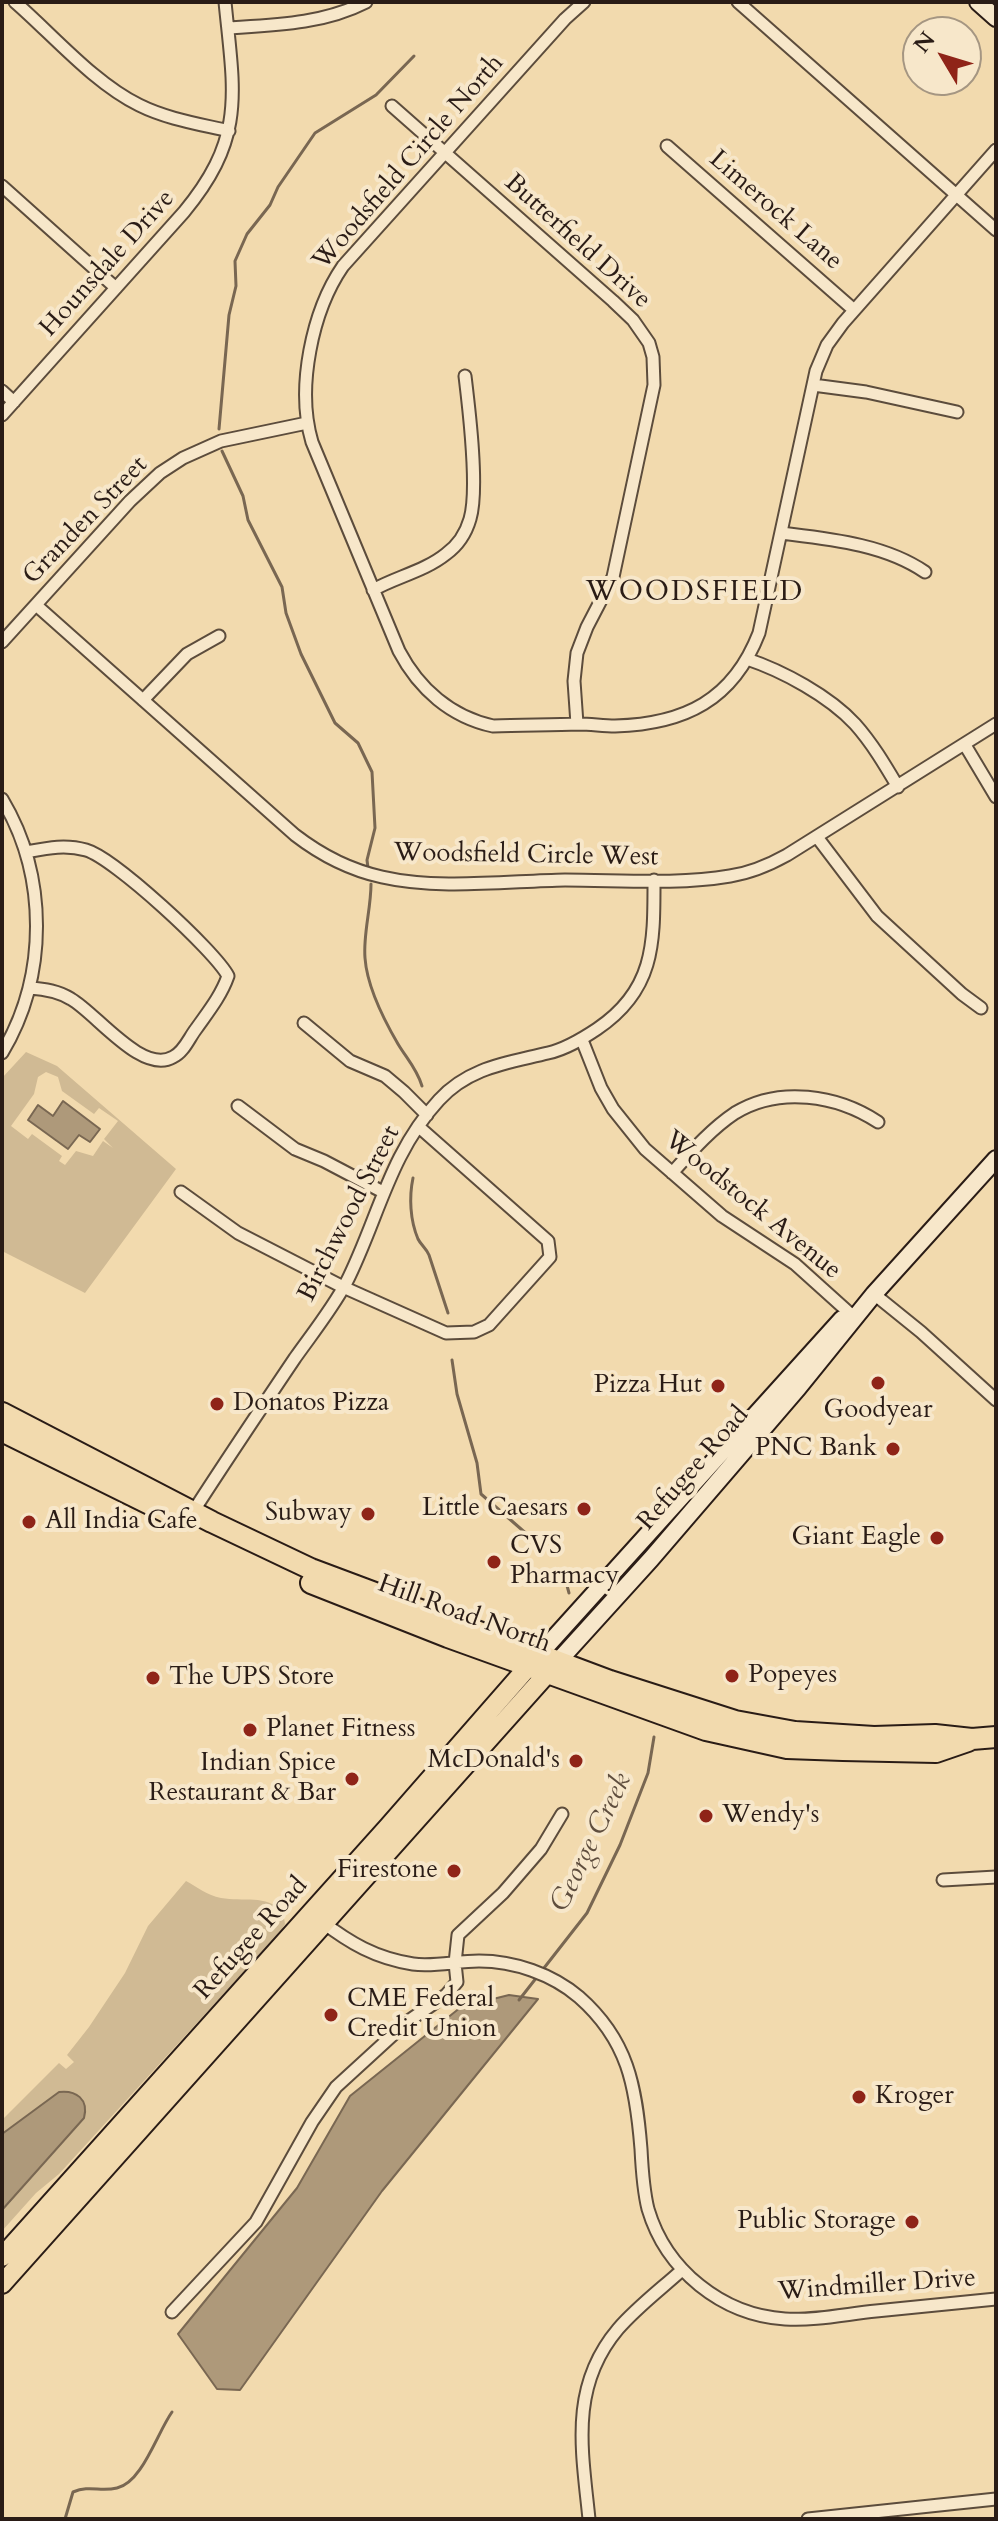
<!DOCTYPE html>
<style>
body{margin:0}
#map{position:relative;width:998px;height:2521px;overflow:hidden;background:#f2daae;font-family:Cardo,serif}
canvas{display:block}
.frame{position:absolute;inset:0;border:4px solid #2a1c16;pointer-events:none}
.north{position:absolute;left:902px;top:16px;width:80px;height:80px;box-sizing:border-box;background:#f7e7ca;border:2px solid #a59682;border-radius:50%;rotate:308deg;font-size:22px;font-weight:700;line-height:32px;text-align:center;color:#2a1c16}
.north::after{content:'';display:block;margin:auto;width:28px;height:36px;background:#8f2418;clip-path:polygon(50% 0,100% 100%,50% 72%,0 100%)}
</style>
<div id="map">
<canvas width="998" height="2521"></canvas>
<div class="frame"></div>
<div class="north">N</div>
</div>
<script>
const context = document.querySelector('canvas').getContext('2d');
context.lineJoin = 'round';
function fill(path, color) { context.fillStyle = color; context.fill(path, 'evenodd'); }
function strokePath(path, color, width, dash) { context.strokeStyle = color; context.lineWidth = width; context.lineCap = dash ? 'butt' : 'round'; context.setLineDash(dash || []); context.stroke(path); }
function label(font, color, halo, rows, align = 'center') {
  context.font = font + ' Cardo,serif'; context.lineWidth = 8; context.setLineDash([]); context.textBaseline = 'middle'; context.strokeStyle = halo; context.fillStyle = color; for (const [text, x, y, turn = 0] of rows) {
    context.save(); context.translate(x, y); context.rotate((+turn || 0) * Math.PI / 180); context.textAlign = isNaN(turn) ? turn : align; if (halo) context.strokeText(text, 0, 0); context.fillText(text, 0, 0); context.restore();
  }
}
const green = new Path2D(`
 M 26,1052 L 57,1066 L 176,1169 L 85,1293 L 2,1251 L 2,1078 ZM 46,1072 L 58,1077 L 62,1091 L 94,1114 L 99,1108 L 118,1121 L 104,1139 L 113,1148 L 103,1141 L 93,1156 L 76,1151 L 65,1165 L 59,1161 L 62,1156 L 32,1134 L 28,1139 L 11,1126 L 34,1094 L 38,1077 Z
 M 186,1881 C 197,1887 207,1895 221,1898 C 243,1902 266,1894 283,1912 L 285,1924 L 280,1932 L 59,2174 L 36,2193 L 2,2231 L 2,2210 L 84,2118 L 37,2108 L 2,2134 L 2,2120 L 59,2063 L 66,2069 L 74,2062 L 67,2055 L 89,2027 L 125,1973 L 148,1926 Z`);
const water = new Path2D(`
 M 63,1101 L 100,1129 L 90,1142 L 79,1135 L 68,1149 L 28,1120 L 38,1105 L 53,1116 Z
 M 509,1995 L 538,1999 L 382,2191 L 240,2390 L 217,2389 L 178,2334 L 297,2188 L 350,2096 L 461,2007 Z
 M 59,2092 C 76,2090 89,2099 84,2118 L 2,2210 L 2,2134 Z`);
const stream = new Path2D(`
 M 219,429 L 229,315 L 236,286 L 235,261 L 247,234 L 270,205 L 278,187 L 315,133 L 376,95 L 414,56
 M 222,451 L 243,496 L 248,520 L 282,587 L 286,613 L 301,654 L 335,723 L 358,743 L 372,772 L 375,828 L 367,860 L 368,868
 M 371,884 C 371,909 363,934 365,958 C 367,986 384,1020 398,1044 C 407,1059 417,1069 422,1086
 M 413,1178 C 409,1197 410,1220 418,1239 C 421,1245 426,1248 429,1255 L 448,1313
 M 452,1360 L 457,1394 L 477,1463 L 481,1494 L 537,1543
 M 566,1582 L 569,1593
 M 519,2000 L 587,1913 L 620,1845 L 648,1773 L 654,1737
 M 65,2519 L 73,2492 C 90,2485 100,2492 117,2488 C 142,2483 157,2433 172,2412`);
const minor = new Path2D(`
 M 15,2 C 53,35 94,83 139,105 C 167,119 199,124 229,131
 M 584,2 L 565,19 L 343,266 C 312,311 296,388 312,442 L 399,651 C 419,689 451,717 493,726 C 522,725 550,725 579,724 C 591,724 603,726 615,726 C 685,724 733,700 759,633 L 816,371 L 827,345 L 843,323 L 996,150
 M 738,2 L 996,230
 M 228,28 C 275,25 323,24 366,2
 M 392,106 L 613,301 L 633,320 L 649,343 L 653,357 L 654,385 L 613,577 L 587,627 L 577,653 L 574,681 L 577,724
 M 667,146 L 854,310
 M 2,186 L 116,288
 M 813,385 L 866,392 L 957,412
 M 2,391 L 14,402
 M 2,415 L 184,212 C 246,137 234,93 225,2
 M 781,533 C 829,539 884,544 925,572
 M 373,590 C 396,577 425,571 446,554 C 457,546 466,533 470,519 C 479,489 469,409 465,376
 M 36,605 L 295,835 C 321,855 350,870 382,877 C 438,890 508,881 565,880 C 619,880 677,885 730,876 C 750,873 769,865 787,855 L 996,724
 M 2,642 L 130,501 L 160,473 L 183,458 L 221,441 L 307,423
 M 747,659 C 783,671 829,696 855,724 C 872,743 885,765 898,787
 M 143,700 L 187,654 L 219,636
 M 965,745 L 996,797
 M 2,799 C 48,876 48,976 2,1053
 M 817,837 L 877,916 L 962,994 L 981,1008
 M 26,852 C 47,848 65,844 86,850 C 114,858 215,951 228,976 C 221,996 208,1012 196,1029 C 189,1038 184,1052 173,1057 C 142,1075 96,1013 71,999 C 58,991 45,989 30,988
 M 304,1023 L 350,1061 L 385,1076 L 404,1092 L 427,1115
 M 582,1040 L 601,1088 L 613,1109 L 645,1149 L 722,1216 L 795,1264 L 855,1318
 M 238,1106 L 295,1149 L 324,1161 L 383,1192
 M 672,1173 C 691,1152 711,1129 735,1113 C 779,1086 837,1095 878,1122
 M 181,1192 L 238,1233 L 343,1287 L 446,1333 L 474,1332 L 489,1325 L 550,1257 L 548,1241 L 419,1127
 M 874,1294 L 921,1332 L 996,1400
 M 191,1515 C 225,1462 260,1410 295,1358 C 312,1334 332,1309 346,1283 C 378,1220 389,1154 439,1100 C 469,1067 508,1063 548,1053 C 566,1049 582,1039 597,1029 C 655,990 654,943 654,880
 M 943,1880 L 996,1877
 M 321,1921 C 350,1943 375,1958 413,1964 C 434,1967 457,1961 479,1961 C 514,1961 552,1974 579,1997 C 628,2040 636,2086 641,2149 C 642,2169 643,2189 648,2209 C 666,2270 722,2315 785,2319 C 815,2321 846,2314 876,2311 C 916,2307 956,2303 996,2299
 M 172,2312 L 256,2222 L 312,2122 L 336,2087 L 407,2022 L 446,1995 L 457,1982 L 455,1963 L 458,1935 L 503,1893 L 541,1849 L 562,1814
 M 589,2519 C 582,2450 569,2387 618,2329 C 637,2307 661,2289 682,2270
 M 808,2519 L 996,2499`);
const secondary = new Path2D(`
 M 978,2 L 996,18
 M 535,1659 L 842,1319
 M 553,1667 L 651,1559 L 798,1388 L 874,1294 L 996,1159`);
const primary = new Path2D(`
 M 2,2257 L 388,1827 L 535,1659
 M 2,2284 L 553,1667`);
const trunk = new Path2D(`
 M 2,1413 L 212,1522 L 311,1569 L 610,1681 L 735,1721 L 795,1732 L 874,1737 L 935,1735 L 972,1739 L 996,1737
 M 2,1431 L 178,1518
 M 311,1583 L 448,1637 L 706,1730 L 787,1748 L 843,1750 L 936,1752 L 968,1741`);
const markers = [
 [878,1383,8,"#8f2418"],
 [718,1386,8,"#8f2418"],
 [217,1404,8,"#8f2418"],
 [893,1449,8,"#8f2418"],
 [584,1509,8,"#8f2418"],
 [368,1514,8,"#8f2418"],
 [29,1522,8,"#8f2418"],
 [937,1538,8,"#8f2418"],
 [494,1562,8,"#8f2418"],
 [732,1676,8,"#8f2418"],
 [153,1678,8,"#8f2418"],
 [250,1730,8,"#8f2418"],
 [576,1761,8,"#8f2418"],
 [352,1779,8,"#8f2418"],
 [706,1816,8,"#8f2418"],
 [454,1871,8,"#8f2418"],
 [331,2015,8,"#8f2418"],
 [859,2097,8,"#8f2418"],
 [912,2222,8,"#8f2418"]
];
const streetNames = [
 ["Woodsfield Circle North",409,163,-49],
 ["Limerock Lane",775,211,41],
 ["Butterfield Drive",577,242,42],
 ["Hounsdale Drive",108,264,-48],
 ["Granden Street",86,521,-46],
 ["Woodsfield Circle West",526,856,1],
 ["Woodstock Avenue",752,1206,39],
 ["Birchwood Street",350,1214,-63],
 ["Refugee Road",694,1469,-49],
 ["Hill Road North",464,1615,20],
 ["Refugee Road",252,1939,-48],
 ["Windmiller Drive",877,2286,-4]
];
const poiNames = [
 ["Pizza Hut",702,1386],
 ["Donatos Pizza",233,1404,"left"],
 ["Goodyear",878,1411,"center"],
 ["PNC Bank",877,1449],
 ["Little Caesars",568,1509],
 ["Subway",352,1514],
 ["All India Cafe",45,1522,"left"],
 ["Giant Eagle",921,1538],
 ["CVS",510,1547,"left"],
 ["Pharmacy",510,1577,"left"],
 ["Popeyes",748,1676,"left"],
 ["The UPS Store",169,1678,"left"],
 ["Planet Fitness",266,1730,"left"],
 ["McDonald's",560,1761],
 ["Indian Spice",336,1764],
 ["Restaurant & Bar",336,1794],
 ["Wendy's",722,1816,"left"],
 ["Firestone",438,1871],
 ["CME Federal",347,2000,"left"],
 ["Credit Union",347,2030,"left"],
 ["Kroger",875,2097,"left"],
 ["Public Storage",896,2222]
];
const neighbourhoodNames = [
 ["WOODSFIELD",695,594]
];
const waterNames = [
 ["George Creek",592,1843,-64]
];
fill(green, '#d0ba94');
fill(water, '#ae997a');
strokePath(water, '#796752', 2);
strokePath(stream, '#796752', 3);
strokePath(minor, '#5c4c3c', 15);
strokePath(secondary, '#2a1c16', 20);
strokePath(primary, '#2a1c16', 22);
strokePath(trunk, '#2a1c16', 24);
strokePath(minor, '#f7e7ca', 11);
strokePath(secondary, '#f7e7ca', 16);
strokePath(primary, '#f2daae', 18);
strokePath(trunk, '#f2daae', 20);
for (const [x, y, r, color] of markers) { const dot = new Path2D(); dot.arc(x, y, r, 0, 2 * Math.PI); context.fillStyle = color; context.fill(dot); strokePath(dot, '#f7e7ca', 3); }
label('26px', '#2a1c16', '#f7e7ca', streetNames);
label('26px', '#2a1c16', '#f7e7ca', poiNames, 'right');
context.letterSpacing = '2px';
label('28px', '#2a1c16', '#f7e7ca', neighbourhoodNames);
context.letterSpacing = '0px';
label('italic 28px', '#5f4e3e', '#f7e7ca', waterNames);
</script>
